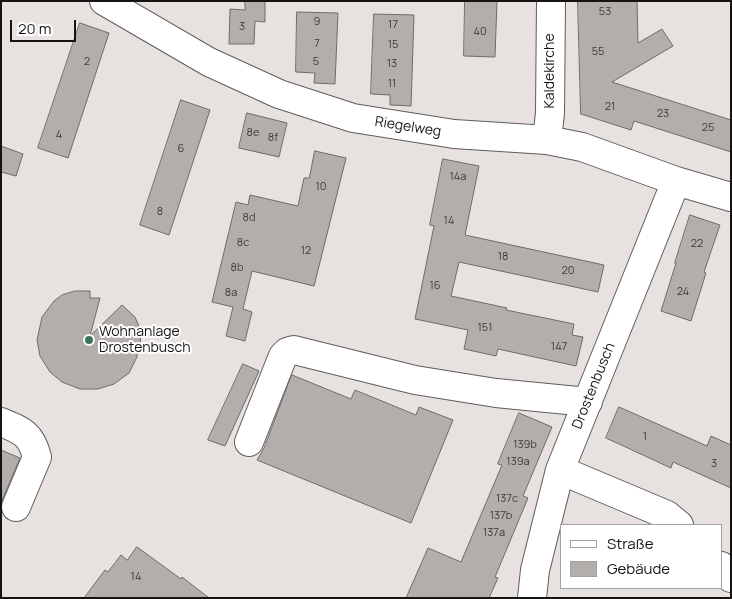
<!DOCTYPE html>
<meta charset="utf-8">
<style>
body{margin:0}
#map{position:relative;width:732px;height:599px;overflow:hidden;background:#e7e1e0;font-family:Manrope,sans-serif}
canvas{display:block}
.frame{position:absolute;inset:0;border:2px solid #161413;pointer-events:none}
.legend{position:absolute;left:560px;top:524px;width:162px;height:65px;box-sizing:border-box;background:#fff;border:1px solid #a2a1a1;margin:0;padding:6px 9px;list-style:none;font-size:15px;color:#161413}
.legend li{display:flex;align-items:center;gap:10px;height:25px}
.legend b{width:25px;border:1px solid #a2a1a1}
.scale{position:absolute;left:10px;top:20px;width:66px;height:22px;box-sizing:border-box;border:2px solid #161413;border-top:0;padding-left:6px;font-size:15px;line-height:18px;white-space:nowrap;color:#161413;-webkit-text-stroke:4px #fff;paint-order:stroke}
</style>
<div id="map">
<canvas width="732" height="599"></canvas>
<div class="frame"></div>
<ul class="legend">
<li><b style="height:6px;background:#fff"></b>Straße</li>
<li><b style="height:14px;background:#b3aeab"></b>Gebäude</li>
</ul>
<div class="scale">20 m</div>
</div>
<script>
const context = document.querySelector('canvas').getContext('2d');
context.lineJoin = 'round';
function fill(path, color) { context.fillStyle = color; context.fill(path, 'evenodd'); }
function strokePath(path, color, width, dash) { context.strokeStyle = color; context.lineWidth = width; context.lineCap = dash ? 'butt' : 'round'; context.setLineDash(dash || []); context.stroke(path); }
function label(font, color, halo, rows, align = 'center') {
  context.font = font + ' Manrope,sans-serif'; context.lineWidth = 4; context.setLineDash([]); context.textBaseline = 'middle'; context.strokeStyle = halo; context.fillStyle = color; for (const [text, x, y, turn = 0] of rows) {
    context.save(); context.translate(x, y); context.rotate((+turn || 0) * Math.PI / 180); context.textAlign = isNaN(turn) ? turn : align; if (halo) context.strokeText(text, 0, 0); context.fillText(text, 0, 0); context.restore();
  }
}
const building = new Path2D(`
 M 245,1 L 265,1 L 265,22 L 255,21 L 254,44 L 229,44 L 230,9 L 245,10 Z
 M 465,1 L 497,1 L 495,57 L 464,56 Z
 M 578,1 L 637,1 L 638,43 L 662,29 L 673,46 L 612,82 L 731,120 L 731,152 L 634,121 L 631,130 L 581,114 Z
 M 297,12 L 338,13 L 335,84 L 314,83 L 315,73 L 296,72 Z
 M 374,14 L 414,15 L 411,106 L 390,105 L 390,95 L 371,94 Z
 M 80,23 L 109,33 L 68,158 L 38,148 Z
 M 181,100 L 210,110 L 169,235 L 140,225 Z
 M 247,113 L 287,123 L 279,157 L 239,148 Z
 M 1,146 L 23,154 L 16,176 L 1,172 Z
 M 315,151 L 346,158 L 314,286 L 252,271 L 243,309 L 252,312 L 245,341 L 226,336 L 233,307 L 212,302 L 236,202 L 248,205 L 250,195 L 298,206 L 304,178 L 309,178 Z
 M 443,159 L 479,166 L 465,235 L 604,265 L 598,292 L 459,262 L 451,296 L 507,308 L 506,310 L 574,324 L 572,335 L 583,337 L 576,366 L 498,349 L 496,356 L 464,349 L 468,330 L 415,319 L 434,226 L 430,225 Z
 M 690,215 L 720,225 L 704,272 L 706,273 L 691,321 L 661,311 L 676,263 L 675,263 Z
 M 75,291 L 90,291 L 90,298 L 100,298 L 90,336 L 122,305 L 135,317 L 141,331 L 140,345 L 138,345 L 137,357 L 129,373 L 114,384 L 98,389 L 80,389 L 62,382 L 50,372 L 40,356 L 37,340 L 42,317 L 54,301 L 62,295 Z
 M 243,364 L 259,371 L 225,446 L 208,440 Z
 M 292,375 L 351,399 L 355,390 L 416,415 L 419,407 L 453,420 L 411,523 L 257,460 L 264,448 Z
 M 619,407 L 707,446 L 711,436 L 731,445 L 731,488 L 673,462 L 671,468 L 606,438 Z
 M 519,413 L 552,427 L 523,496 L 528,498 L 495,577 L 498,578 L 489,598 L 406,598 L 428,548 L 461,562 L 502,465 L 498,464 Z
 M 1,450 L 20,458 L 1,503 Z
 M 137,547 L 181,579 L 182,577 L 209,598 L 84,598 L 105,570 L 108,572 L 121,555 L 127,560 Z`);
const minor = new Path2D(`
 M 104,1 L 209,62 L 279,94 L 353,118 L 454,134 L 547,140 L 582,147 L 676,181 L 731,197
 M 547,140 L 550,113 L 551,1
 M 1,422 C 23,431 31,434 37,457 L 16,507
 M 249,442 L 283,356 L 287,352 L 294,350 L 415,380 L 496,393 L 588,402
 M 560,470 L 667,515 L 679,525
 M 721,566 L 731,578
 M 532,598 L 535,570 L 560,470 L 676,181`);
const markers = [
 [89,340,5,"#3a745d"]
];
const numberNames = [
 ["53",605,12],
 ["9",317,22],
 ["17",393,25],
 ["3",242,27],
 ["40",480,32],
 ["7",317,44],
 ["15",393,45],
 ["55",598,52],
 ["2",87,62],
 ["5",316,62],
 ["13",392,64],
 ["11",392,84],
 ["21",610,107],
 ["23",663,114],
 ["25",708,128],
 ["8e",253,133],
 ["4",59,135],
 ["8f",273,138],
 ["6",181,149],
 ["14a",458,177],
 ["10",321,187],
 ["8",160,212],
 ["8d",249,218],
 ["14",449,221],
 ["8c",243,243],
 ["22",697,244],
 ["12",306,251],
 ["18",503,257],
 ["8b",237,268],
 ["20",568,271],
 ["16",435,286],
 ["24",683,292],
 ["8a",231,293],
 ["151",485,328],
 ["147",559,347],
 ["1",645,437],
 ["139b",525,445],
 ["139a",518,462],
 ["3",714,464],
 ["137c",507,499],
 ["137b",501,516],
 ["137a",494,533],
 ["14",136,577]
];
const streetNames = [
 ["Kaldekirche",550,71,-90],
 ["Riegelweg",408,127,9],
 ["Drostenbusch",594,386,-68]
];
const poiNames = [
 ["Wohnanlage",99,332],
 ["Drostenbusch",99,348]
];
fill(building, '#b3aeab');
strokePath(building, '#706b68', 1);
strokePath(minor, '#615b5b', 30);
strokePath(minor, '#fff', 28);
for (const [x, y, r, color] of markers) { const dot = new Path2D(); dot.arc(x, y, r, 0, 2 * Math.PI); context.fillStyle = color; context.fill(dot); strokePath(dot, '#fff', 2); }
label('11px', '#3d3a39', null, numberNames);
label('14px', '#161413', '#fff', streetNames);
label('14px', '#161413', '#fff', poiNames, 'left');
</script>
